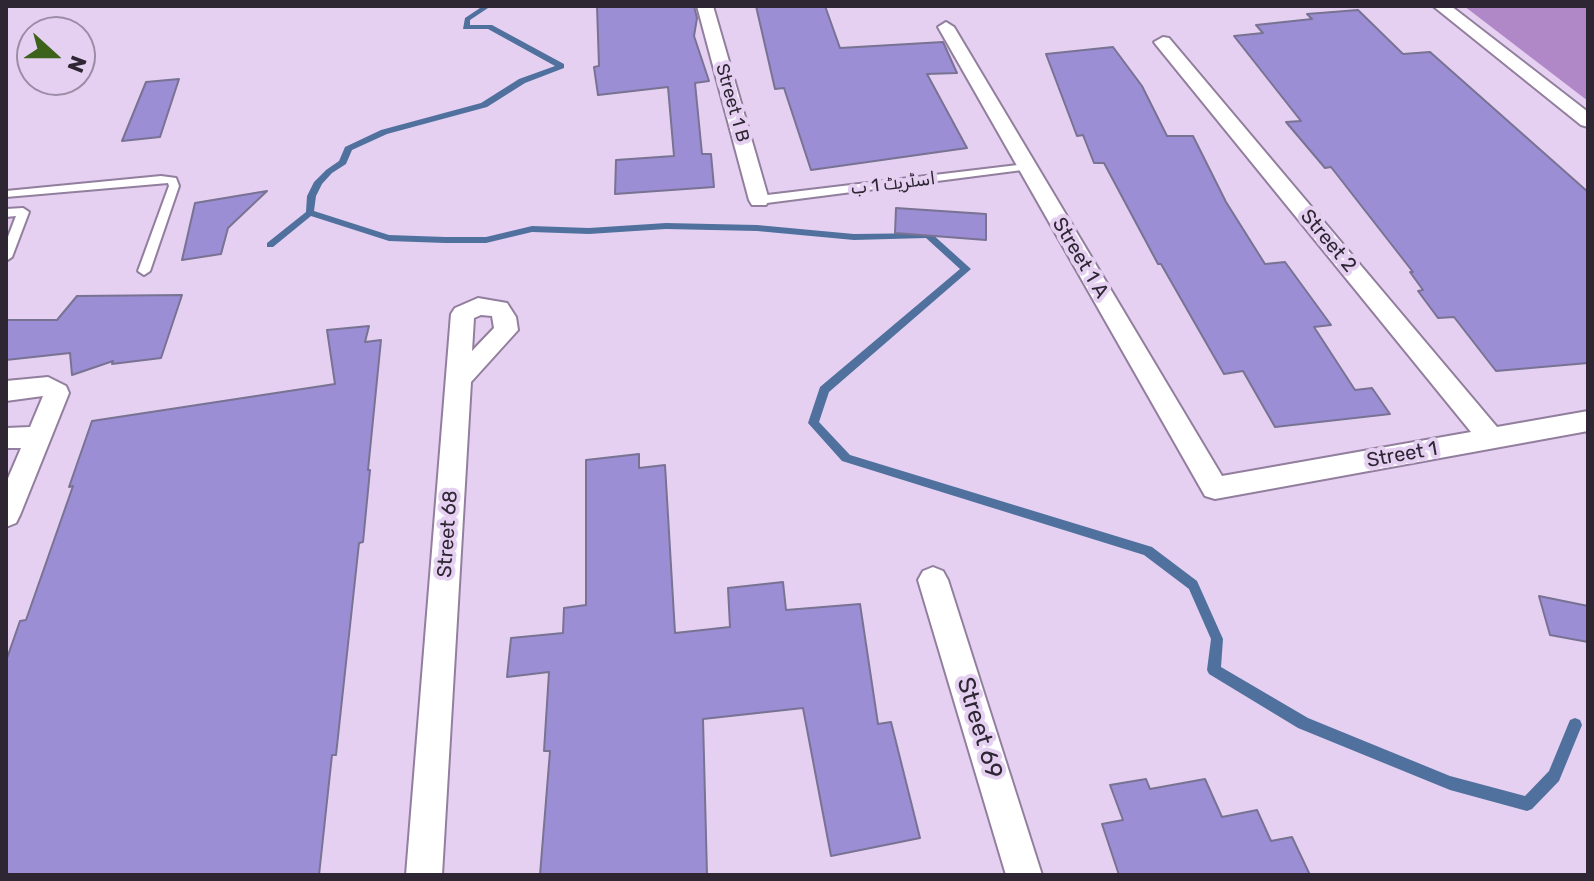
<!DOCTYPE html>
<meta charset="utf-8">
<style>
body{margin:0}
#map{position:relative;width:1594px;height:881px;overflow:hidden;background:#e5d0f2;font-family:Rubik,sans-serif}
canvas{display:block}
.frame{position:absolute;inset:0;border:8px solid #2e2633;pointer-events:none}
.north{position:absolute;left:16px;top:16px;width:80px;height:80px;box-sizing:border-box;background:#e5d0f2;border:2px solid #9c8ca6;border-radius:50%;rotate:111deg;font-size:22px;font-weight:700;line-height:32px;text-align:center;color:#2e2633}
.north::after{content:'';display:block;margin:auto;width:28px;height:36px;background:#3d621b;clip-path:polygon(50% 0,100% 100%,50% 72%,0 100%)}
</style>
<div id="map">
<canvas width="1594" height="881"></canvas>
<div class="frame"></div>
<div class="north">N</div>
</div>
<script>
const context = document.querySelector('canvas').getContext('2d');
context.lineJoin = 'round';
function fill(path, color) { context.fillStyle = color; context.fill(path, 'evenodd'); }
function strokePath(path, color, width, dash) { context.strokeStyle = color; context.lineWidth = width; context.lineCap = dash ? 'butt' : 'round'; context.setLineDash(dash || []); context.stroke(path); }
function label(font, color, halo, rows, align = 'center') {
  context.font = font + ' Rubik,Cairo,sans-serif'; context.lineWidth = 8; context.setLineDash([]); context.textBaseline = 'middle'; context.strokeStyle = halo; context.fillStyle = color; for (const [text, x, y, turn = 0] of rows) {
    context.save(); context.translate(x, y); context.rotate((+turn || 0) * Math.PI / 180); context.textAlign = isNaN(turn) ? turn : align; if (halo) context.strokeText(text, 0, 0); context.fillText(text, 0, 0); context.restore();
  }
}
const forest = new Path2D(`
 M 1464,6 L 1588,6 L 1588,101 Z`);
const stream = new Path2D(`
 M 483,6 L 491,6 L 470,20 L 470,25 L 492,25 L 564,64 L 564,68 L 525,83 L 487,107 L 387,134 L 352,150 L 346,164 L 332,173 L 322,184 L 316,196 L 314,211 L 389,235 L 445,237 L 486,237 L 532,226 L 589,228 L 666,223 L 757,225 L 854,234 L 931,233 L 971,269 L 829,392 L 819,422 L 850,455 L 1152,547 L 1197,581 L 1223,639 L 1221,667 L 1308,718 L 1450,776 L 1525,796 L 1549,771 L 1570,720 L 1575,718 L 1580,720 L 1582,725 L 1559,781 L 1532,809 L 1527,811 L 1450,790 L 1298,728 L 1209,674 L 1207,670 L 1211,639 L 1189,589 L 1144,555 L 842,461 L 808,423 L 820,387 L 960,269 L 926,238 L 854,240 L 757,231 L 666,229 L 589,234 L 532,232 L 486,243 L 445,243 L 389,241 L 311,216 L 273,247 L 267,247 L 267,243 L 306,212 L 307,196 L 314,182 L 326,170 L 339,161 L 345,147 L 381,130 L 481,103 L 519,79 L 555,66 L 488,29 L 463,29 L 465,18 Z`);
const building = new Path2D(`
 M 597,6 L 694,6 L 697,18 L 694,36 L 709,81 L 695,83 L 702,154 L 711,154 L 714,187 L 615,194 L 616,160 L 674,156 L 668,87 L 598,95 L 594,67 L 599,66 Z
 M 756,6 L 825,6 L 840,48 L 943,42 L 957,73 L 927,74 L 967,148 L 811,170 L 784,88 L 775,89 Z
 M 1358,10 L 1403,54 L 1430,52 L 1588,192 L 1588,363 L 1496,371 L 1454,317 L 1438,318 L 1418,291 L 1423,290 L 1410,272 L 1413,272 L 1331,167 L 1325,168 L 1286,122 L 1301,121 L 1234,36 L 1263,33 L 1256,25 L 1312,19 L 1307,14 Z
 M 1113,47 L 1142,86 L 1167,136 L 1193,136 L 1226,202 L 1265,264 L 1285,262 L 1331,325 L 1314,327 L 1355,390 L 1372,388 L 1390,414 L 1275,427 L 1243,371 L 1224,374 L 1161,264 L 1158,264 L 1104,163 L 1094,163 L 1083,135 L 1077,136 L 1046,54 Z
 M 179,79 L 160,137 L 122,141 L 146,82 Z
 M 267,191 L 228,228 L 221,254 L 182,260 L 195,203 Z
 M 896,208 L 986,214 L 986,240 L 895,233 Z
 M 182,295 L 161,358 L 112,364 L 113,361 L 72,375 L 70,353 L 6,360 L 6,320 L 57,320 L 77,296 Z
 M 369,326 L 365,342 L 381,340 L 368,470 L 370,470 L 363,542 L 359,543 L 336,755 L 332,755 L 319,875 L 6,875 L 6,661 L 20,621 L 26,620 L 73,486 L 69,487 L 92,421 L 335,384 L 327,330 Z
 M 639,454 L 639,468 L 665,465 L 675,633 L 730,627 L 728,588 L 783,582 L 786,610 L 860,604 L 878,724 L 891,722 L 920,838 L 831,856 L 803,708 L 703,719 L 707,875 L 540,875 L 550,751 L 544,751 L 549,672 L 507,677 L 511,638 L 563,633 L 564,608 L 586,605 L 586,460 Z
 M 1539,596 L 1588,606 L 1588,642 L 1550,635 Z
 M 1146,779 L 1150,789 L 1205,779 L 1222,817 L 1257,810 L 1271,841 L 1292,837 L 1310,875 L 1119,875 L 1102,824 L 1123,820 L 1110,785 Z`);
const service = new Path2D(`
 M 1026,164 L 1030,165 L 1030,169 L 759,204 L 753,200 L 759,196 Z
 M 161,176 L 176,178 L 179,186 L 150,271 L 144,275 L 138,271 L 169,186 L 168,183 L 6,197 L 6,191 Z
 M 23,208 L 29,212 L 12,257 L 6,261 L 6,242 L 16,216 L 6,217 L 6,209 Z`);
const minor = new Path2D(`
 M 697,6 L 713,6 L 769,200 L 766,205 L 752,205 L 749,200 Z
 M 1433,6 L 1451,6 L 1588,112 L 1588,127 L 1581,125 Z
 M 946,22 L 954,27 L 1222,476 L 1471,432 L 1157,46 L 1154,42 L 1163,37 L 1169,38 L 1497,427 L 1588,411 L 1588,431 L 1215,499 L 1205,496 L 938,27 Z
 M 478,298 L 507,303 L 516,317 L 518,330 L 471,382 L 442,875 L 406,875 L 451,314 L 455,308 ZM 481,315 L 492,316 L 494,328 L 472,351 L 474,318 Z
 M 48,377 L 66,386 L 69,393 L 20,515 L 16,523 L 6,527 L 6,483 L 21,448 L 6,448 L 6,428 L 30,427 L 43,396 L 6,401 L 6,381 Z
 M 933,567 L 943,571 L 948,580 L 1042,875 L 1006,875 L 918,580 L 923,571 Z`);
const farStreetnames = [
 ["Street 1 B",732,103,74],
 ["اسٹریٹ 1 ب",893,184,-7]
];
const streetNames = [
 ["Street 2",1328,241,50],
 ["Street 1 A",1080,258,59],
 ["Street 1",1402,455,-10],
 ["Street 68",448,534,-86]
];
const nearStreetnames = [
 ["Street 69",979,728,73]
];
fill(forest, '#b087c7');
fill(stream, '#50719d');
fill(building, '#9c8ed4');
strokePath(building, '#787293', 2);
strokePath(service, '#927e9d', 4);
strokePath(minor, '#927e9d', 4);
fill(service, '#fff');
fill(minor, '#fff');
label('18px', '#2e2633', '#e5d0f2', farStreetnames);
label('20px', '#2e2633', '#e5d0f2', streetNames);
label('24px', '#2e2633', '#e5d0f2', nearStreetnames);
</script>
